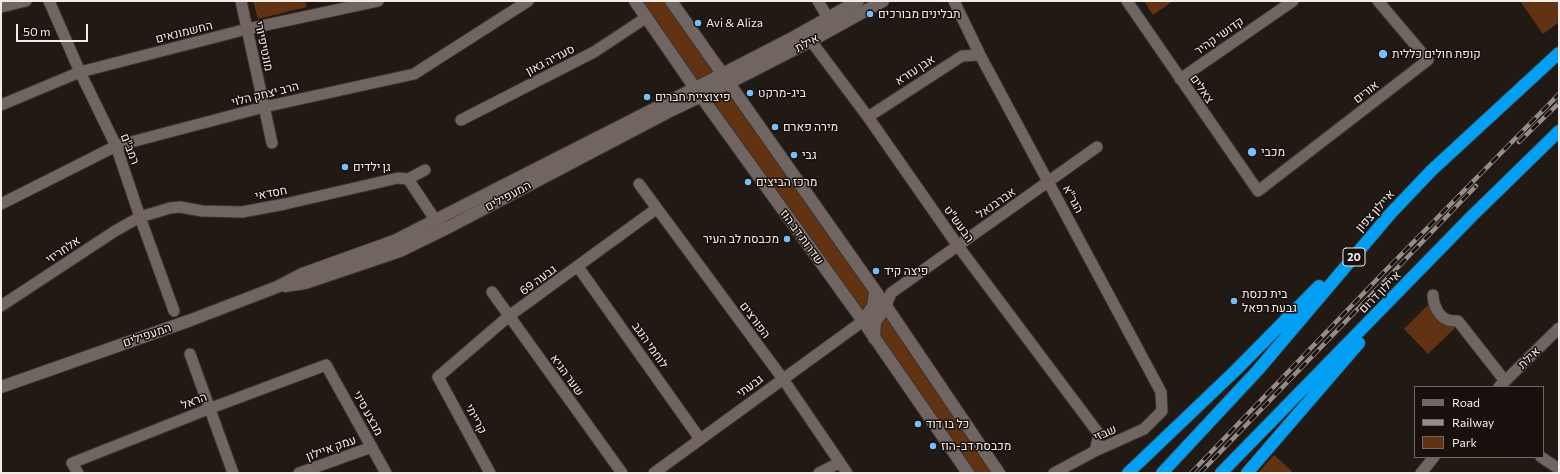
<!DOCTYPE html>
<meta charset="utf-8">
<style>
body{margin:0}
#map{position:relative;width:1560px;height:474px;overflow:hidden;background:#211914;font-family:Commissioner,sans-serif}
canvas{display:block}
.frame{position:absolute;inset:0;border:2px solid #f2ece9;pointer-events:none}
.legend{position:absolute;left:1414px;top:386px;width:130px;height:72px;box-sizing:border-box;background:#18100c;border:1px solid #6f6864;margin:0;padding:5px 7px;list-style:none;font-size:12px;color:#f2ece9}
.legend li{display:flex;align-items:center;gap:8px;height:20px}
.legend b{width:20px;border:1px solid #6f6864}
.scale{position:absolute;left:16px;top:24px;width:72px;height:18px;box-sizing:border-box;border:2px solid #f2ece9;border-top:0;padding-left:5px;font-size:12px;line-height:14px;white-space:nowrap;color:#f2ece9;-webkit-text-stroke:3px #18100c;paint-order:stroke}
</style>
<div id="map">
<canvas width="1560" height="474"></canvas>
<div class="frame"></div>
<ul class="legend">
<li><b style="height:5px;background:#706560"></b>Road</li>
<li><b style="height:5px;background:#948d89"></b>Railway</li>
<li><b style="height:11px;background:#613312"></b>Park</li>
</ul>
<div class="scale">50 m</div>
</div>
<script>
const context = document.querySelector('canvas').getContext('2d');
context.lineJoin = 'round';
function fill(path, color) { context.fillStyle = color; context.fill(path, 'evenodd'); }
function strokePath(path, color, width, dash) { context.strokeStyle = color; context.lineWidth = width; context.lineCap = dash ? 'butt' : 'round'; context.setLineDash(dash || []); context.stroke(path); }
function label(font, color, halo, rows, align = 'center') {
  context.font = font + ' Commissioner,Heebo,sans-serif'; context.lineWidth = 3; context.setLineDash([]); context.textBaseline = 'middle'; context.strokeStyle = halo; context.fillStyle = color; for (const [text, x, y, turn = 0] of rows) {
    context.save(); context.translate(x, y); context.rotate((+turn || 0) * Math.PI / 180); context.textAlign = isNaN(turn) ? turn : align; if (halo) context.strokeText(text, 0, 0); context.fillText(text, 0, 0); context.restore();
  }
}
const green = new Path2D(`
 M 253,1 L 305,1 L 307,7 L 258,19 Z
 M 635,1 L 671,1 L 723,74 L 695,88 Z
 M 1144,1 L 1173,1 L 1153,15 Z
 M 1520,1 L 1559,1 L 1559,22 L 1543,34 Z
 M 729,83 L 875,292 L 863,321 L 701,97 Z
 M 1431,302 C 1434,317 1440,325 1456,327 L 1428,354 L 1404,329 Z
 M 886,306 L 999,473 L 968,473 L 874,338 Z
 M 1274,455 L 1292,471 L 1290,473 L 1258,473 Z`);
const minor = new Path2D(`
 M 49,1 L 80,72 L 116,146 L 140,217 L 174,311
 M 241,1 L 272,143
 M 818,1 L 828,18 L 835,20
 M 954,1 L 980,55 L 1161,392 L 1162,411 L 1144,429 L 1095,451 L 1054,473
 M 1127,1 L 1258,191 L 1428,60 L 1378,1
 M 1,7 L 26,1
 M 803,39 L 811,41 L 868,117 L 958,246 L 1099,434 L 1095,451
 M 1180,79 L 1293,1
 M 1,105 L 80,72 L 247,29 L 378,1
 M 868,117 L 962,56 L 980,55
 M 461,120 L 594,52 L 647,17
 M 408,179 L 440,227
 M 639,184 L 783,379 L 847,473
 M 1,204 L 116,146 L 264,107 L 414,74 L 528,1
 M 578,267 L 700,439
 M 492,292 L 622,473
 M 1433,295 C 1433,304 1438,317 1448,320 C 1451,321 1455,321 1458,321 L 1505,381
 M 1,306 L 115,231 L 140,217 L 170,208 L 180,207 L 202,211 L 242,212 L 285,204 L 398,178 L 408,179 L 425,170
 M 886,306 L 891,293 L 1097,147
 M 190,354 L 233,473
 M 1499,387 L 1559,328
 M 1541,457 L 1559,469
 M 78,473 L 72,463 L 211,408 L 326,365 L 386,473
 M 299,473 L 372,447
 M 490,473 L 438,377 L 509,316 L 656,209
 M 654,473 L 863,321
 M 819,473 L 839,463
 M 1421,473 L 1434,457`);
const tertiary = new Path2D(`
 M 635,1 L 695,88 L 863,321 L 968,473
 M 671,1 L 886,306 L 999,473
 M 285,286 L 305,283 L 400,251 L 451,226 L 672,110 L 729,83 L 811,41 L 883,1
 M 863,321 L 873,306 L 875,292
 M 874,338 L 875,322 L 886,306
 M 1,387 L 191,320 L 277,287 L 302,274 L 394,241 L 695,88 L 794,37 L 858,1`);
const motorway = new Path2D(`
 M 1128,473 L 1236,370 L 1319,286
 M 1162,473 L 1258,370 L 1391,213 L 1432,170 L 1559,53
 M 1221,473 L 1472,216 L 1559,131
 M 1247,473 L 1359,343`);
const rail = new Path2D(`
 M 1519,142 L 1559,103
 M 1191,473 L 1383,273 L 1559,94
 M 1200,473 L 1476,186`);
const markers = [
 [870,14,4,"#78bff7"],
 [698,23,4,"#78bff7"],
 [1383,54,5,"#78bff7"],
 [750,93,4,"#78bff7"],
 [647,97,4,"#78bff7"],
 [775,127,4,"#78bff7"],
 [1252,152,5,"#78bff7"],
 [794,155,4,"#78bff7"],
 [345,167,4,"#78bff7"],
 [748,182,4,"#78bff7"],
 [787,239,4,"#78bff7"],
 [876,271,4,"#78bff7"],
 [1234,301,4,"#78bff7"],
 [918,424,4,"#78bff7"],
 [933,446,4,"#78bff7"]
];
const shields = [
 [1354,257,22]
];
const shieldNames = [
 ["20",1354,257]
];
const poiNames = [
 ["תבלינים מבורכים",878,14],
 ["Avi & Aliza",706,23],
 ["קופת חולים כללית",1392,54],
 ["ביג-מרקט",758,93],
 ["פיצוציית חברים",655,97],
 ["מירה פארם",783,127],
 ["מכבי",1261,152],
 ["גבי",802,155],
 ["גן ילדים",353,167],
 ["מרכז הביצים",756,182],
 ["מכבסת לב העיר",779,239,"right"],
 ["פיצה קיד",884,271],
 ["בית כנסת",1242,294],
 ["גבעת רפאל",1242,308],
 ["כל בו דוד",926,424],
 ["מכבסת דב-הוז",941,446]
];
const streetNames = [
 ["החשמונאים",184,32,-14],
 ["קדושי קהיר",1219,36,-35],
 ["אילת",807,43,-28],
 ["מונטיפיורי",264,46,78],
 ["סעדיה גאון",550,60,-27],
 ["אבן עזרא",915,70,-33],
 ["צאלים",1202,89,55],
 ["אורים",1366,92,-38],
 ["הרב יצחק הלוי",265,94,-14],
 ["רמב\"ם",130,149,69],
 ["חסדאי",271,193,-11],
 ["המעפילים",508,196,-28],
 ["הגר\"א",1073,199,62],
 ["אברבנאל",996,203,-35],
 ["איילון צפון",1375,211,-48],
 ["הבעש\"ט",959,224,54],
 ["שדרות דב הוז",802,237,54],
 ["אלחריזי",63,250,-34],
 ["גבעה 69",538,280,-36],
 ["איילון דרום",1380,292,-45],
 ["הפורצים",755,320,53],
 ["המעפילים",147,335,-19],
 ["לוחמי הנגב",650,345,55],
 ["אילת",1529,358,-44],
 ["שער הגיא",567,375,54],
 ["גבעתי",750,386,-36],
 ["הראל",194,401,-21],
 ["מבצע סיני",368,413,61],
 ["קרייתי",476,419,62],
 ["שבזי",1105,433,-24],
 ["עמק איילון",331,448,-20]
];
fill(green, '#613312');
strokePath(minor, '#393330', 13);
strokePath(tertiary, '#393330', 14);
strokePath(motorway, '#393330', 14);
strokePath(minor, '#706560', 11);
strokePath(tertiary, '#706560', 12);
strokePath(motorway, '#039ff3', 12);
strokePath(rail, '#948d89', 4.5);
strokePath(rail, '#18100c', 3, [9]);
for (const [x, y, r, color] of markers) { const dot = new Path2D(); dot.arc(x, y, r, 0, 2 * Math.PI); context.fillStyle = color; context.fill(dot); strokePath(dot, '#18100c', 1.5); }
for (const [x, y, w] of shields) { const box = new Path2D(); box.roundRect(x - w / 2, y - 9, w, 18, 3); context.fillStyle = '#18100c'; context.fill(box); strokePath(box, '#f2ece9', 1); }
label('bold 11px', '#f2ece9', null, shieldNames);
label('12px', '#f2ece9', '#18100c', poiNames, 'left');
label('12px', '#f2ece9', '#18100c', streetNames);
</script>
